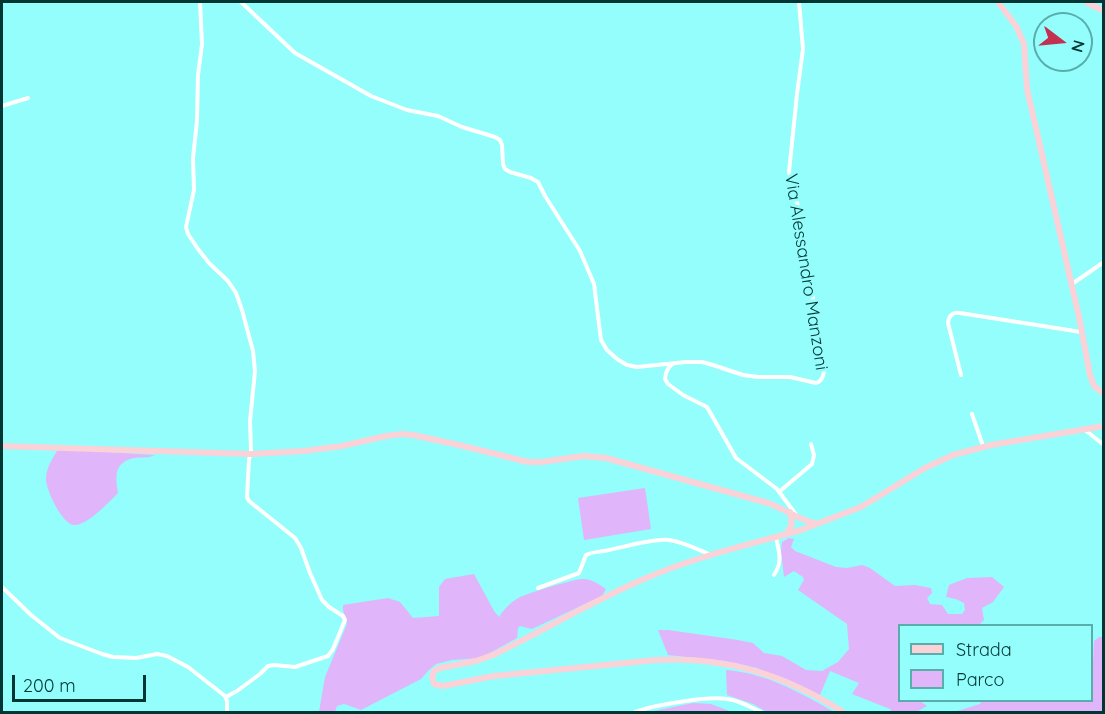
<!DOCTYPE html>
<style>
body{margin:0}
#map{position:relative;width:1105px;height:714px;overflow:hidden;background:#93fefc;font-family:Quicksand,sans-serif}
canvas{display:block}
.frame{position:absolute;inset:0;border:3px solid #023635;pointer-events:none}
.legend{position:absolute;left:898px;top:624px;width:195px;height:78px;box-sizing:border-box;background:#93fefc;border:2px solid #59aeac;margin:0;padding:8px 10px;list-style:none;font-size:18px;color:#023635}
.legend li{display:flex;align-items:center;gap:12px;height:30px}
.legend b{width:30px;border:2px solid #59aeac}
.north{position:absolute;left:1033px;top:12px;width:60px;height:60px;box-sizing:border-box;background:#93fefc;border:2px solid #59aeac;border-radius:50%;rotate:106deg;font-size:16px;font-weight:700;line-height:24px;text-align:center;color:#023635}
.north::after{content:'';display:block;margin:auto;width:21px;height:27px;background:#c23250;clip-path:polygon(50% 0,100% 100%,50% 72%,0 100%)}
.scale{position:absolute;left:12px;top:675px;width:134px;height:27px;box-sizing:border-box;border:3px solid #023635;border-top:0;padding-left:8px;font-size:18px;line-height:21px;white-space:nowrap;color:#023635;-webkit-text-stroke:4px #93fefc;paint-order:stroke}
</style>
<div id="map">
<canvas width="1105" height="714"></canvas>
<div class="frame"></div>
<ul class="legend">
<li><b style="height:8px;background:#fad2d8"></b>Strada</li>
<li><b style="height:16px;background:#e1b5f9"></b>Parco</li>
</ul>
<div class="north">N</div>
<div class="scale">200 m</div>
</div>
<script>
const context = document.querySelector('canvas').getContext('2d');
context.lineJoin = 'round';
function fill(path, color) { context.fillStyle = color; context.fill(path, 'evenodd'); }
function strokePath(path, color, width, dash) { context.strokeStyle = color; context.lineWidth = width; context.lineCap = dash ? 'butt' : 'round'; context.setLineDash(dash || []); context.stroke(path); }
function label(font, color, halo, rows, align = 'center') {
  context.font = font + ' Quicksand,sans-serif'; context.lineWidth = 6; context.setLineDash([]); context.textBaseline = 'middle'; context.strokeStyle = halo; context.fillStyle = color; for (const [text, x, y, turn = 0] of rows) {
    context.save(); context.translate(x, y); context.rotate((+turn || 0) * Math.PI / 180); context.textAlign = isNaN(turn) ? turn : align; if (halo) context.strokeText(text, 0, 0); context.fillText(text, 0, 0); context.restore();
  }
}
const green = new Path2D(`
 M 58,449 L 155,455 C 147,459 138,456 130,459 C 113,465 116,479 118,493 C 109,502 87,526 74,525 C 62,524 46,490 46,479 C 46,468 53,458 58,449 Z
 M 645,488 L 651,529 L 584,540 L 578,498 Z
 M 789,538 L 794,539 L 791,547 L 795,551 L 836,567 L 847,568 L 862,565 L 870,568 L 895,586 L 915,585 L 931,588 L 932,593 L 927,598 L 930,604 L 942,605 L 948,614 L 962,614 L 965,610 L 964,603 L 956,599 L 946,597 L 949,585 L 967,578 L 992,577 L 1004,587 L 993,602 L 982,608 L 984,620 L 979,625 L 900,626 L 900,700 L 920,701 L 927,706 L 916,712 L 892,712 L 890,709 L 852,694 L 859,683 L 830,671 L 820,695 L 757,668 L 725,661 L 668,655 L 658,630 L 668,630 L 738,640 L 753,643 L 764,653 L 782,656 L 806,670 L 822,671 L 838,662 L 849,649 L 847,624 L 798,590 L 804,580 L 803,577 L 794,571 L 784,577 L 781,551 L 782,542 Z
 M 474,574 L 494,611 L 499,617 C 504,609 512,601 520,597 C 529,593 576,578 584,579 C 593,580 599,584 606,589 L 602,596 L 532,629 L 520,626 L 518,628 L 517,638 L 481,658 L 452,660 L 436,664 L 429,670 L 421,679 L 361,710 L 344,704 L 337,706 L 335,712 L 319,712 L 325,677 L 347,624 L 343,610 L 343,605 L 388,598 L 400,602 L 413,618 L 439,616 L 439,587 L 445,579 Z
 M 1099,637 L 1103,637 L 1103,712 L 954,712 L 980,704 L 982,701 L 1092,700 L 1092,666 L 1093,664 L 1094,641 Z
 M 726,670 C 766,673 801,693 834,712 L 767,712 L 753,704 L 727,695 Z
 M 693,703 L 711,704 L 732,712 L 649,712 Z`);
const street = new Path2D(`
 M 200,2 L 202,44 L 198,75 L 197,121 L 193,158 L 194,190 L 186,227 L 188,234 L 198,249 L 209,263 L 228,281 L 236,293 L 242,310 L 253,351 L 255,371 L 250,421 L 251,450 L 249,460 L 247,497 L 249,501 L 295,538 L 301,548 L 310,573 L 322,600 L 329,607 L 343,616 L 345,620 L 333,649 L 328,656 L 295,667 L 274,665 L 268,666 L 260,674 L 237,691 L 226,697
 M 241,2 L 295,53 L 371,96 L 407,110 L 438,116 L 462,127 L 495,137 L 500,140 L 502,145 L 503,164 L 505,169 L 510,172 L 531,178 L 538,182 L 545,196 L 580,251 L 594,284 L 601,340 L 607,350 L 617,359 L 627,365 L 637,367 L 686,362 L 702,362 L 713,365 L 743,375 L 758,377 L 790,377 L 816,383 C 823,381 824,375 824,369 L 800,214 L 789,172 L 797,94 L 803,49 L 799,2
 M 2,106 L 28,98
 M 1072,284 L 1104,262
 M 674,363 L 669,367 L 666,373 L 665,379 L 668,384 L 683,395 L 707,407 L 736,458 L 777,489 L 797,516
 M 961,375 L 948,323 C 949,315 953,312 960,313 L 1081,332
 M 972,414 L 983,446
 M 1085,430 L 1104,445
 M 779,492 L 812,464 L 814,455 L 811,444
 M 774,575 C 783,561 779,553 776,537
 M 2,587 L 31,615 L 60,638 L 102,654 L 113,657 L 136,658 L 157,654 L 167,656 L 188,667 L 225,696 L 227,701 L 227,712
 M 538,588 L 579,573 L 586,555 C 592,552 598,552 604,551 C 622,548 652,538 669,540 C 683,542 697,549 709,554
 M 635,712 C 654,705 707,696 727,699 C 739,700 750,707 761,712`);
const secondary = new Path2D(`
 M 998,2 L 1016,26 L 1024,44 L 1027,89 L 1079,317 L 1090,375 L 1094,386 L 1104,394
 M 1086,2 L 1104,11
 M 2,446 L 251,454 L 304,451 L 342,446 L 386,436 L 402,434 L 413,435 L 459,445 L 528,462 L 541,462 L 584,456 L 606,458 L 768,503 C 784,509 798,519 814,523
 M 787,533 L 792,524 L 790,512
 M 843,712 C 785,675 726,656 656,660 L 494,676 L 443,686 L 434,684 L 432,677 L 434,671 L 440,668 L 476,661 L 493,655 C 543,631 592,601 644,579 C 694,557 748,545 801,530 L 861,507 L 925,468 L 953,455 L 991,445 L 1104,426`);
const streetNames = [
 ["Via Alessandro Manzoni",806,272,81]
];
fill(green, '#e1b5f9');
strokePath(street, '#fff', 4);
strokePath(secondary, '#fad2d8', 6);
label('18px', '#023635', '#93fefc', streetNames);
</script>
